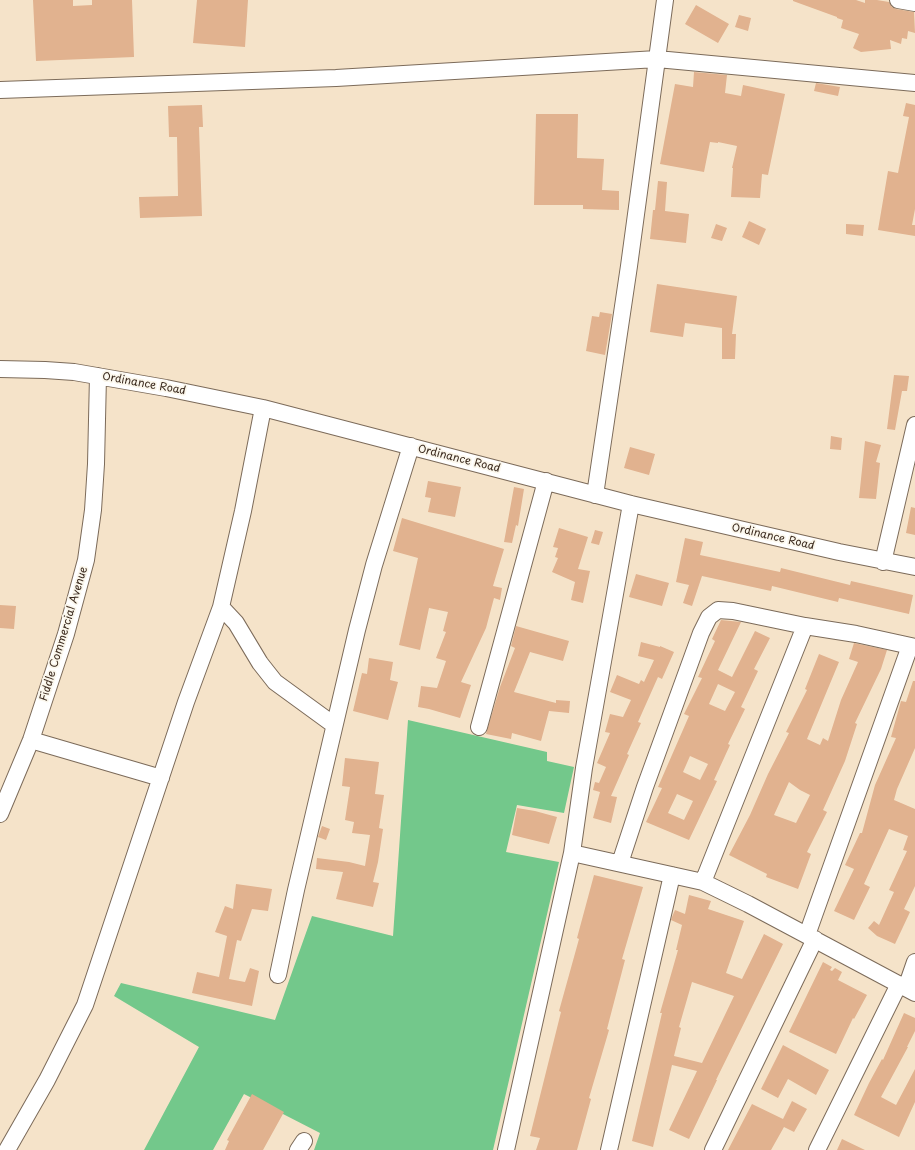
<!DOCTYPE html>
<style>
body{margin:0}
canvas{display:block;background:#f5e3c9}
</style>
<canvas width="915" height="1150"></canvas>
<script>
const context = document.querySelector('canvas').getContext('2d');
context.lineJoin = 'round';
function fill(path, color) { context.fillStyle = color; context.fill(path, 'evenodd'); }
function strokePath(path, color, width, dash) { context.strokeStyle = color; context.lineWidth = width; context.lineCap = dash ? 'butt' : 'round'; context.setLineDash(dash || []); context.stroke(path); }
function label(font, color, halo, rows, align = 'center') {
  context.font = font + ' "Playpen Sans",sans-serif'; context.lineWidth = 3.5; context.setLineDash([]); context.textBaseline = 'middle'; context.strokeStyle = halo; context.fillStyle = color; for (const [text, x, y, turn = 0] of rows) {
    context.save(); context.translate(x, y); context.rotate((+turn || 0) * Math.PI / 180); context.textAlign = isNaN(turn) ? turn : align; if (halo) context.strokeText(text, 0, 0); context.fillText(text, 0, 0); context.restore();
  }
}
const green = new Path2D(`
 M 408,720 L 547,752 L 547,761 L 574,767 L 564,813 L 517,805 L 506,852 L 559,862 L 493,1150 L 314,1150 L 320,1133 L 244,1094 L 213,1150 L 144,1150 L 199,1047 L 114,996 L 121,983 L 275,1020 L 312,916 L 393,936 Z`);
const building = new Path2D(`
 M 33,0 L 73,0 L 73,6 L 92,5 L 92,0 L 132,0 L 134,57 L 36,61 Z
 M 197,0 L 248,0 L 245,47 L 193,43 Z
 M 793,0 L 856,0 L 865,3 L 865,0 L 877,0 L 889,2 L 892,7 L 896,9 L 914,12 L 915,33 L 908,31 L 907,39 L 902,38 L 901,44 L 890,40 L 891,49 L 861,52 L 853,48 L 859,34 L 841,28 L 843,20 L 837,18 L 837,17 L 793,1 Z
 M 696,5 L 729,24 L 718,43 L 685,24 Z
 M 739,15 L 751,18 L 748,31 L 735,27 Z
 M 694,72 L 727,75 L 725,93 L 741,96 L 743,85 L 785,94 L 768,175 L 762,174 L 760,198 L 731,197 L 733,168 L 732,168 L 737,146 L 718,142 L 718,143 L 710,142 L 704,172 L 660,164 L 675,84 L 693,87 Z
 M 816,83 L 840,87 L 838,96 L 814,91 Z
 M 906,103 L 915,105 L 915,209 L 912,225 L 915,225 L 915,236 L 878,230 L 888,171 L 898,173 L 909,117 L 903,116 Z
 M 202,105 L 203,127 L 199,127 L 202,216 L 140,218 L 139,197 L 178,196 L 177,137 L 169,137 L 168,106 Z
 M 536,114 L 578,114 L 577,158 L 604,159 L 602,190 L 619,191 L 619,210 L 583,209 L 583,205 L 534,205 Z
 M 658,181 L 667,182 L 665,211 L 689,214 L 686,243 L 650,239 L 653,210 L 655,210 Z
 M 749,221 L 766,229 L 759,245 L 742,237 Z
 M 716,224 L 727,228 L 722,241 L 711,238 Z
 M 846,224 L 864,225 L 863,236 L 846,234 Z
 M 657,284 L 737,296 L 732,334 L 736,334 L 735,359 L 722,359 L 722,328 L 685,323 L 683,337 L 650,332 Z
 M 600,312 L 612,314 L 605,355 L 586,351 L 592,316 L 599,317 Z
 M 894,375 L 909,376 L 907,391 L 902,391 L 895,430 L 887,429 Z
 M 831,436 L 842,438 L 841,450 L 830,449 Z
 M 865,441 L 881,445 L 876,462 L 880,463 L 876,499 L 859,498 Z
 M 630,447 L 655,454 L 649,475 L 624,468 Z
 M 428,481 L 461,487 L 455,517 L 428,512 L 431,498 L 425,497 Z
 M 514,487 L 524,489 L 518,526 L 516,525 L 512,543 L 504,542 Z
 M 911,507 L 915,508 L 915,535 L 906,533 Z
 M 402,518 L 504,549 L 493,586 L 502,588 L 500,600 L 494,598 L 486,628 L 461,682 L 471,685 L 460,718 L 429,709 L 418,707 L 421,686 L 437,688 L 446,661 L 436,658 L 446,632 L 443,631 L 448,612 L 429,608 L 420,650 L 399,645 L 418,558 L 393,551 Z
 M 559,528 L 588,537 L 578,569 L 590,571 L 583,603 L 571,600 L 575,582 L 552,572 L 558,558 L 555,557 L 558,548 L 553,547 Z
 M 595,530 L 603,532 L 599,545 L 591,543 Z
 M 685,538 L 703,542 L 700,555 L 780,572 L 781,568 L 850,585 L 851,581 L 913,595 L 909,614 L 839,598 L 838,602 L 772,586 L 771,591 L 702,576 L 692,606 L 683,603 L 689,585 L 676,582 Z
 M 636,574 L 669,583 L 662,606 L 629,597 Z
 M 0,605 L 16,606 L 14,629 L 0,628 Z
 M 721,620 L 741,622 L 718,670 L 732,677 L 755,631 L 770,638 L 754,669 L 758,671 L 741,707 L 745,709 L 728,744 L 730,745 L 714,780 L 717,781 L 689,840 L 646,822 L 662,788 L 658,787 L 689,716 L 684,714 L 702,678 L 698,677 L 715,641 L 712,639 ZM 718,684 L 735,692 L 725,711 L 709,704 ZM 690,756 L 708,764 L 700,780 L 683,772 ZM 677,794 L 693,801 L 684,820 L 668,813 Z
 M 516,626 L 569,641 L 563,661 L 530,652 L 514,692 L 556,703 L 556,700 L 570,701 L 569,713 L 549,711 L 541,741 L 512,733 L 511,739 L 486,734 L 500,687 L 515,648 L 511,646 Z
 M 641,642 L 660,647 L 660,646 L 674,652 L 662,679 L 658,677 L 638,722 L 641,723 L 627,754 L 629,755 L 611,796 L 617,797 L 611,823 L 593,818 L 600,792 L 593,790 L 595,782 L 599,783 L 606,767 L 597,763 L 610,733 L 605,732 L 610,714 L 623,717 L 631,700 L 610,692 L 617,675 L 639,684 L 641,680 L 644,682 L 654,660 L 638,656 Z
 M 854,643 L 887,650 L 881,669 L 855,723 L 857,724 L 845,761 L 823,810 L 827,812 L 807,852 L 811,854 L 798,889 L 766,877 L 767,874 L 729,855 L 750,815 L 768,774 L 789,733 L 786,732 L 807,690 L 805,689 L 819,654 L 839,662 L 807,739 L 820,745 L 823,738 L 828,741 L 841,700 L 858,662 L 849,659 ZM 789,782 L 800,790 L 810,795 L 796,823 L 774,815 Z
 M 369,658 L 393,662 L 390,680 L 398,682 L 388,720 L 353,711 L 362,673 L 367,674 Z
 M 913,681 L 915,681 L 915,748 L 897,789 L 894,800 L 915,809 L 915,886 L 904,909 L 910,912 L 895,944 L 877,936 L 868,928 L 874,921 L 879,925 L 894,892 L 889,890 L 907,851 L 903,850 L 908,836 L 889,829 L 864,884 L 870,887 L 854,920 L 834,911 L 854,869 L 845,865 L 860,833 L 862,833 L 875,785 L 896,738 L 891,737 L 901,701 L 906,702 Z
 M 345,758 L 379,762 L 375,794 L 384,795 L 379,828 L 383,829 L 378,862 L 373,882 L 379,883 L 373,907 L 336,899 L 343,872 L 316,869 L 317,858 L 349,862 L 365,866 L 370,835 L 352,833 L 354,822 L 345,820 L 350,787 L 342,786 Z
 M 517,808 L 535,811 L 557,817 L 549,844 L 512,835 Z
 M 322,826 L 330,829 L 326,840 L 318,837 Z
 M 594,875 L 643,887 L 622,959 L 625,960 L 607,1029 L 609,1030 L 589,1098 L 591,1099 L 577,1150 L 536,1150 L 540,1138 L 530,1136 L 561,1012 L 559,1011 L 579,939 L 577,938 Z
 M 236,884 L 272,889 L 268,911 L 252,909 L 241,941 L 237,940 L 229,979 L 245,982 L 250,968 L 259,971 L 252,1006 L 192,993 L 197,972 L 219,977 L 227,936 L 215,932 L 225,906 L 233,909 Z
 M 689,895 L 711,901 L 708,909 L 744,921 L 726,973 L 742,979 L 764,934 L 783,944 L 716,1080 L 717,1080 L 689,1139 L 669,1130 L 697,1071 L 672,1065 L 653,1147 L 632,1141 L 662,1013 L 660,1013 L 678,950 L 676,950 L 682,925 L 671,920 L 672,917 L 675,910 L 685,914 ZM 692,982 L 734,996 L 702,1063 L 674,1056 L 681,1028 L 679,1027 Z
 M 823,962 L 832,967 L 830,970 L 832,971 L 835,968 L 842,972 L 838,980 L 867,995 L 854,1019 L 853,1018 L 836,1054 L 789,1032 Z
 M 904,1013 L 915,1018 L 915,1031 L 907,1047 L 908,1047 L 881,1097 L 896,1105 L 915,1069 L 915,1102 L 899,1137 L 854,1115 L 869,1083 L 882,1059 L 883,1060 Z
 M 783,1045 L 829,1070 L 816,1095 L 788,1079 L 778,1098 L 761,1089 Z
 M 252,1094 L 284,1112 L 263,1150 L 225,1150 L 229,1141 L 227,1140 Z
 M 792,1101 L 807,1109 L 794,1132 L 784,1127 L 771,1150 L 728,1150 L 752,1104 L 783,1119 Z
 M 842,1139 L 865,1150 L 837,1150 Z`);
const minor = new Path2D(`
 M 898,0 L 915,3
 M 0,90 L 336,78 L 657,59 L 915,83
 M 0,369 L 45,370 L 74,372 L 166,388 L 263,408 L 631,504 L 839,552 L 915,567
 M 595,495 L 629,266 L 665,0
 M 883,562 L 915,425
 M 221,607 L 236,623 L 260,663 L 275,682 L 334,725
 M 479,727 L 546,481
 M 31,740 L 161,778
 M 0,814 L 31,740 L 66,634 L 86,560 L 93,510 L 96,464 L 98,376
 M 572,853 L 703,882 L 748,904 L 915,993
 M 620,863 L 645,787 L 701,633 L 709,617 L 718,610 L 733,611 L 805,626 L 856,634 L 915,647
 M 703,882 L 805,626
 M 807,935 L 910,646
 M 278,975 L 296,890 L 357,630 L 374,565 L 411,446
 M 906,988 L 915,962
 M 7,1150 L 47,1080 L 85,1005 L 186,702 L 221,607 L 243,511 L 263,408
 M 298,1150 L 304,1141
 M 506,1150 L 572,853 L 584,768 L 631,504
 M 609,1150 L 672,875
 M 713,1150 L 815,939
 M 817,1150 L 899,984`);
const streetNames = [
 ["Ordinance Road",144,384,10],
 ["Ordinance Road",459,459,14],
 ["Ordinance Road",773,537,13],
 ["Fiddle Commercial Avenue",64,634,-73]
];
fill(green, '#73c88b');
fill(building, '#e1b28f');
strokePath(minor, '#7c6b5a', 18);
strokePath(minor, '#fff', 16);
label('11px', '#3b2a1e', '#fbf7ec', streetNames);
</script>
